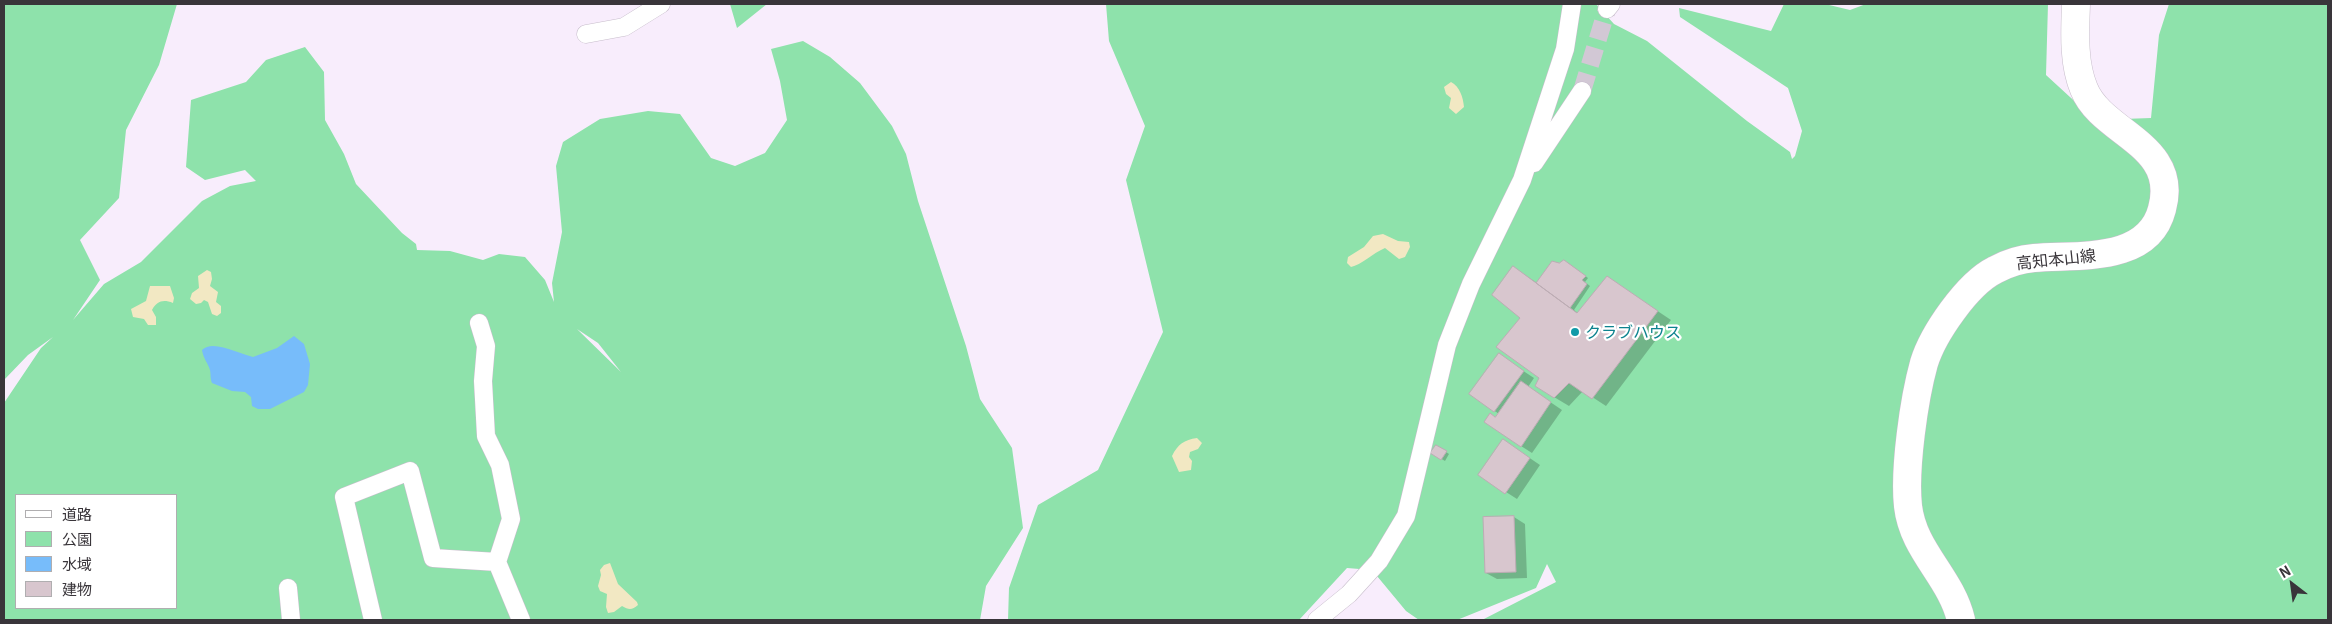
<!DOCTYPE html>
<meta charset="utf-8">
<style>
body{margin:0}
#map{position:relative;width:2332px;height:624px;overflow:hidden;background:#f8edfc;font-family:Georgia,"Noto Sans JP",serif}
canvas{display:block}
.frame{position:absolute;inset:0;border:5px solid #39353a;pointer-events:none}
.legend{position:absolute;left:15px;top:494px;width:162px;height:115px;box-sizing:border-box;background:#fff;border:1px solid #b0aeb0;margin:0;padding:6px 9px;list-style:none;font-size:15px;color:#39353a}
.legend li{display:flex;align-items:center;gap:10px;height:25px}
.legend b{width:25px;border:1px solid #b0aeb0}
.north{position:absolute;left:2267px;top:559px;width:50px;height:50px;-webkit-text-stroke:4px #fff;paint-order:stroke;rotate:330deg;font-size:14px;font-weight:700;line-height:20px;text-align:center;color:#39353a}
.north::after{content:'';display:block;margin:auto;width:18px;height:22px;background:#39353a;clip-path:polygon(50% 0,100% 100%,50% 72%,0 100%)}
</style>
<div id="map">
<canvas width="2332" height="624"></canvas>
<div class="frame"></div>
<ul class="legend">
<li><b style="height:6px;background:#fff"></b>道路</li>
<li><b style="height:14px;background:#8ee2ab"></b>公園</li>
<li><b style="height:14px;background:#77bcfa"></b>水域</li>
<li><b style="height:14px;background:#d8c6ce"></b>建物</li>
</ul>
<div class="north">N</div>
</div>
<script>
const context = document.querySelector('canvas').getContext('2d');
context.lineJoin = 'round';
function fill(path, color) { context.fillStyle = color; context.fill(path, 'evenodd'); }
function strokePath(path, color, width, dash) { context.strokeStyle = color; context.lineWidth = width; context.lineCap = dash ? 'butt' : 'round'; context.setLineDash(dash || []); context.stroke(path); }
function label(font, color, halo, rows, align = 'center') {
  context.font = font + ' Georgia,"Noto Sans JP",serif'; context.lineWidth = 4.5; context.setLineDash([]); context.textBaseline = 'middle'; context.strokeStyle = halo; context.fillStyle = color; for (const [text, x, y, turn = 0] of rows) {
    context.save(); context.translate(x, y); context.rotate((+turn || 0) * Math.PI / 180); context.textAlign = isNaN(turn) ? turn : align; if (halo) context.strokeText(text, 0, 0); context.fillText(text, 0, 0); context.restore();
  }
}
const green = new Path2D(`
 M 4,4 L 177,4 L 159,65 L 126,130 L 119,198 L 80,240 L 100,280 L 73,320 L 104,284 L 141,262 L 202,201 L 230,186 L 256,181 L 245,170 L 205,180 L 186,167 L 191,100 L 246,82 L 266,60 L 305,47 L 324,72 L 325,120 L 344,154 L 356,184 L 402,233 L 416,244 L 417,250 L 450,251 L 483,260 L 499,254 L 525,257 L 545,280 L 554,302 L 552,283 L 562,232 L 556,166 L 563,142 L 600,119 L 648,111 L 680,114 L 711,158 L 735,166 L 765,153 L 787,120 L 780,81 L 771,49 L 803,41 L 830,57 L 860,83 L 892,126 L 906,154 L 918,201 L 966,346 L 980,399 L 1012,448 L 1023,528 L 986,586 L 980,620 L 4,620 L 4,403 L 41,348 L 53,337 L 28,355 L 4,380 ZM 577,329 L 598,343 L 621,372 ZM 16,495 L 176,495 L 176,608 L 16,608 Z
 M 730,4 L 767,4 L 737,28 Z
 M 1106,4 L 1596,4 L 1614,24 L 1647,41 L 1747,121 L 1790,152 L 1792,159 L 1795,156 L 1802,131 L 1788,88 L 1680,17 L 1679,8 L 1771,31 L 1784,4 L 1825,4 L 1850,10 L 1866,4 L 2048,4 L 2046,75 L 2095,120 L 2151,118 L 2159,35 L 2169,4 L 2328,4 L 2328,620 L 1482,620 L 1556,582 L 1547,564 L 1536,588 L 1457,620 L 1419,620 L 1406,611 L 1372,570 L 1347,568 L 1299,620 L 1008,620 L 1009,588 L 1038,505 L 1098,470 L 1163,332 L 1126,180 L 1145,126 L 1109,41 Z`);
const sand = new Path2D(`
 M 1451,82 C 1460,87 1463,97 1464,107 L 1456,114 L 1449,108 L 1451,98 L 1446,94 L 1444,87 Z
 M 1383,234 L 1398,241 L 1409,242 L 1410,247 L 1405,257 L 1399,259 L 1385,248 C 1373,253 1361,265 1351,267 L 1347,263 L 1348,257 L 1364,247 L 1373,236 Z
 M 207,270 L 211,272 L 212,279 L 210,286 L 218,292 L 216,302 L 221,306 L 221,313 L 217,316 L 212,314 L 208,302 L 204,300 L 201,303 L 196,304 L 190,299 L 192,293 L 199,288 L 198,276 Z
 M 150,286 L 170,286 L 174,298 L 173,303 C 163,299 157,301 152,310 L 156,317 L 156,325 L 148,325 L 144,319 L 133,317 L 131,309 L 146,301 Z
 M 1197,438 L 1202,443 L 1198,449 L 1190,452 L 1189,457 L 1192,461 L 1191,470 L 1179,472 L 1172,456 C 1178,444 1184,440 1197,438 Z
 M 610,563 L 618,584 L 637,602 L 638,605 C 632,610 629,610 622,606 L 614,612 L 608,613 L 606,607 L 607,594 L 600,591 L 598,586 L 601,575 L 600,570 L 604,565 Z`);
const water = new Path2D(`
 M 294,336 L 304,344 L 310,364 L 308,385 L 304,392 L 270,409 L 258,409 L 252,406 L 251,397 L 245,392 L 232,391 L 212,383 C 210,378 211,375 210,370 C 208,363 203,358 202,350 C 213,339 239,354 253,357 L 277,348 Z`);
const shadow = new Path2D(`
 M 1568,263 L 1588,278 L 1585,282 L 1590,286 L 1574,310 L 1579,314 L 1608,278 L 1671,320 L 1606,406 L 1583,391 L 1569,406 L 1554,397 L 1540,378 L 1513,267 L 1537,283 L 1560,265 Z
 M 1499,355 L 1534,378 L 1528,387 L 1562,410 L 1532,453 L 1521,446 L 1496,418 L 1499,414 L 1471,394 Z
 M 1503,440 L 1540,465 L 1517,499 L 1506,492 Z
 M 1437,446 L 1449,454 L 1445,461 L 1432,453 Z
 M 1514,517 L 1525,524 L 1527,578 L 1497,579 L 1486,573 L 1485,518 Z`);
const building = new Path2D(`
 M 1564,260 L 1586,276 L 1582,280 L 1587,284 L 1570,308 L 1536,283 L 1552,261 L 1559,263 Z
 M 1513,266 L 1577,313 L 1607,276 L 1658,311 L 1592,399 L 1569,383 L 1554,398 L 1535,386 L 1539,378 L 1496,347 L 1520,318 L 1492,295 Z
 M 1499,353 L 1524,371 L 1494,412 L 1469,394 Z
 M 1521,381 L 1551,402 L 1521,447 L 1484,422 L 1490,413 L 1495,417 Z
 M 1503,439 L 1530,458 L 1505,494 L 1478,475 Z
 M 1436,445 L 1447,451 L 1441,460 L 1430,453 Z
 M 1514,516 L 1516,572 L 1485,573 L 1483,517 Z`);
const streetTunnel = new Path2D(`
 M 1582,91 L 1607,9`);
const street = new Path2D(`
 M 1607,9 L 1611,4
 M 586,34 L 624,27 L 661,4
 M 1534,163 L 1582,91
 M 479,323 L 486,346 L 483,381 L 486,436 L 500,465 L 511,519 L 497,562 L 521,620
 M 288,588 L 291,620
 M 373,620 L 344,497 L 410,471 L 433,558 L 497,562
 M 1317,620 L 1349,594 L 1379,561 L 1406,516 L 1447,345 L 1471,284 L 1522,180 L 1565,49 L 1572,4`);
const primary = new Path2D(`
 M 1961,620 C 1951,577 1913,551 1908,506 C 1904,469 1914,399 1924,363 C 1933,334 1967,284 1995,270 C 2006,264 2021,259 2034,258 C 2076,254 2148,264 2162,209 C 2180,144 2102,134 2084,89 C 2073,63 2075,31 2076,4`);
const markers = [
 [1575,332,5,"#0f9aa8"]
];
const streetNames = [
 ["高知本山線",2056,259,-6]
];
const cultureNames = [
 ["クラブハウス",1585,332]
];
fill(green, '#8ee2ab');
fill(sand, '#f2e8c3');
fill(water, '#77bcfa');
fill(shadow, '#0003');
fill(building, '#d8c6ce');
strokePath(building, '#bdacb4', 1);
strokePath(streetTunnel, '#d2c8d5', 18, [18, 9]);
strokePath(street, '#c7bdcb', 19);
strokePath(primary, '#c7bdcb', 29);
strokePath(street, '#fff', 18);
strokePath(primary, '#fff', 28);
for (const [x, y, r, color] of markers) { const dot = new Path2D(); dot.arc(x, y, r, 0, 2 * Math.PI); context.fillStyle = color; context.fill(dot); strokePath(dot, '#fff', 2); }
label('16px', '#39353a', '#fff', streetNames);
label('16px', '#0d838f', '#fff', cultureNames, 'left');
</script>
